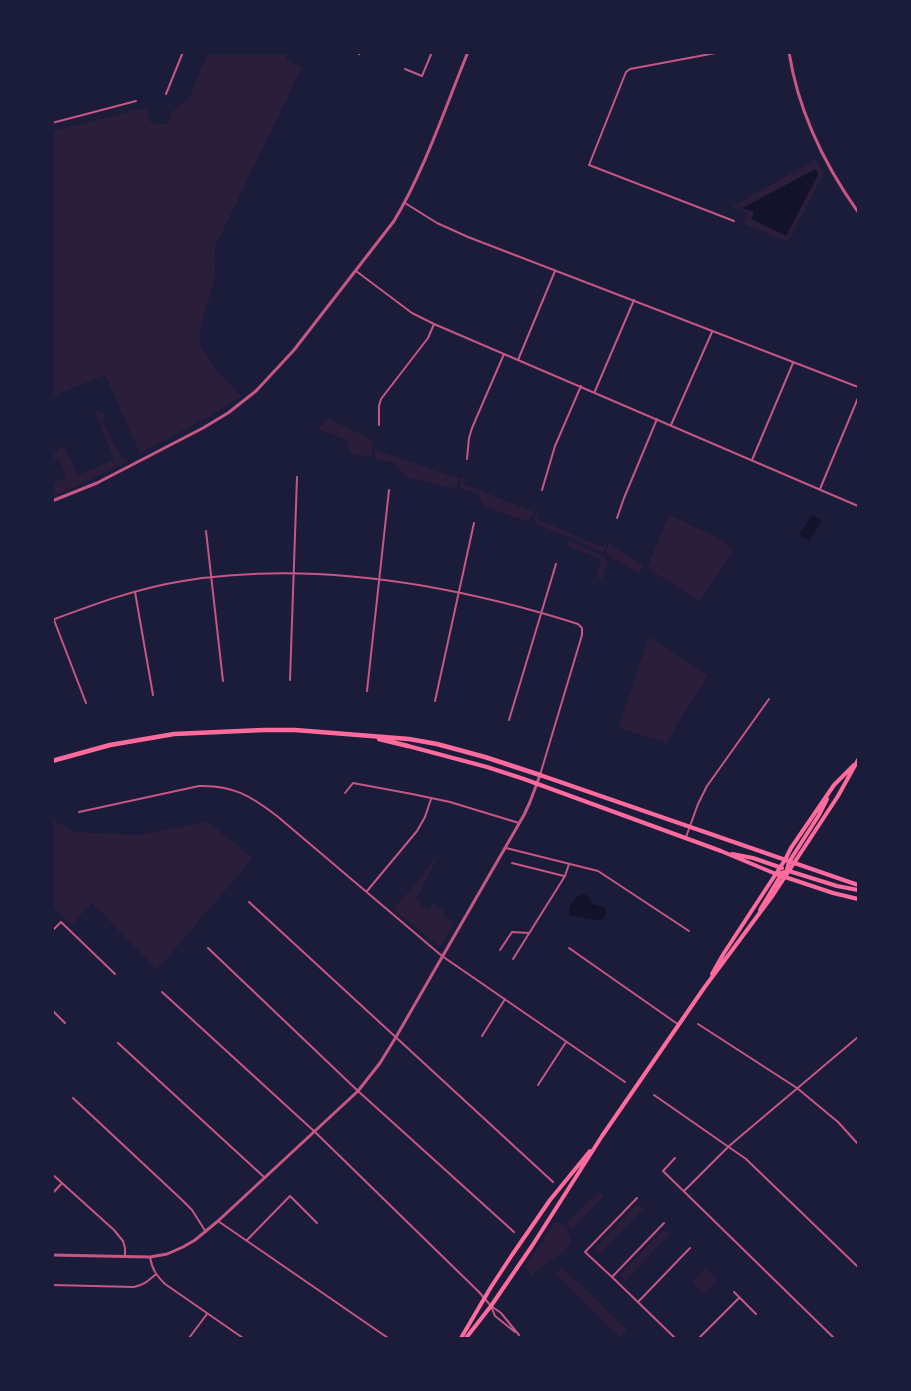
<!DOCTYPE html>
<style>
body{margin:0}
#map{position:relative;width:911px;height:1391px;overflow:hidden;background:#1b1b3a;font-family:"Work Sans",sans-serif}
canvas{display:block}
.frame{position:absolute;inset:0;border:54px solid #1b1b3a;pointer-events:none}
</style>
<div id="map">
<canvas width="911" height="1391"></canvas>
<div class="frame"></div>
</div>
<script>
const context = document.querySelector('canvas').getContext('2d');
context.lineJoin = 'round';
function fill(path, color) { context.fillStyle = color; context.fill(path, 'evenodd'); }
function strokePath(path, color, width, dash) { context.strokeStyle = color; context.lineWidth = width; context.lineCap = dash ? 'butt' : 'round'; context.setLineDash(dash || []); context.stroke(path); }
const green = new Path2D(`
 M 208,53 L 288,53 L 285,60 L 302,67 L 215,247 C 215,258 216,269 214,280 C 211,302 194,327 202,348 C 210,366 228,381 241,396 L 212,415 L 140,453 L 105,375 L 53,396 L 53,131 L 147,107 L 148,119 L 155,125 L 169,123 L 172,112 L 189,98 Z
 M 816,159 L 824,173 L 788,242 L 744,224 L 748,214 L 732,207 Z
 M 98,411 L 105,414 L 106,417 L 102,419 L 122,460 L 127,458 L 128,462 L 73,488 L 53,496 L 53,483 L 66,477 L 58,458 L 53,460 L 53,454 L 58,451 L 57,449 L 64,446 L 78,475 L 114,460 L 95,412 Z
 M 327,418 L 373,440 L 372,452 L 369,457 L 351,454 L 346,440 L 319,429 Z
 M 375,449 L 459,479 L 457,486 L 452,488 L 404,476 L 393,463 L 377,459 L 375,457 Z
 M 461,477 L 465,478 L 464,484 L 534,512 L 532,517 L 527,521 L 525,521 L 486,507 L 478,494 L 461,489 L 460,487 Z
 M 536,513 L 538,514 L 537,520 C 560,527 581,539 603,547 L 605,541 L 607,542 L 604,551 L 602,552 L 564,535 L 536,524 L 534,518 Z
 M 669,515 L 725,541 L 734,551 L 699,601 L 647,568 Z
 M 570,541 L 605,557 L 607,564 L 602,579 L 596,577 L 601,560 L 566,545 Z
 M 609,543 L 643,565 L 639,573 L 607,555 L 606,551 Z
 M 649,637 L 708,675 L 666,743 L 619,728 Z
 M 53,820 L 75,832 L 138,835 L 208,822 L 253,858 L 157,970 L 92,903 L 71,925 L 53,906 Z
 M 436,858 L 438,858 L 429,873 L 430,874 L 416,898 L 421,901 L 419,904 L 429,909 L 433,904 L 444,911 L 443,915 L 453,922 L 454,924 L 441,946 L 438,946 L 394,909 Z
 M 598,1192 L 604,1196 L 572,1229 L 566,1224 Z
 M 636,1205 L 639,1205 L 644,1208 L 599,1255 L 594,1249 Z
 M 556,1221 L 566,1226 L 572,1242 L 564,1252 L 547,1262 L 532,1275 L 525,1267 Z
 M 665,1230 L 670,1234 L 625,1281 L 620,1275 L 662,1231 Z
 M 562,1267 L 627,1330 L 620,1337 L 555,1274 Z
 M 706,1268 L 718,1280 L 704,1294 L 692,1282 Z`);
const water = new Path2D(`
 M 814,170 L 817,170 L 818,175 L 786,236 L 751,219 L 754,212 L 742,208 Z
 M 812,515 L 822,521 L 809,541 L 799,534 Z
 M 583,894 L 588,896 L 592,904 L 605,907 L 606,912 L 604,918 L 597,920 L 570,916 C 567,907 574,897 583,894 Z`);
const minor = new Path2D(`
 M 721,52 L 630,69 L 626,72 L 589,165 L 734,221
 M 359,54 L 360,52
 M 405,69 L 422,76 L 432,52
 M 166,94 L 183,52
 M 52,123 L 136,101
 M 405,203 L 437,223 L 468,237 L 858,387
 M 356,271 L 412,313 L 434,324 L 858,506
 M 518,360 L 555,271
 M 595,391 L 634,300
 M 379,425 L 379,406 L 381,399 L 428,338 L 434,324
 M 671,425 L 712,332
 M 467,459 L 469,438 L 472,428 L 504,354
 M 752,460 L 793,363
 M 820,489 L 858,398
 M 542,490 L 555,446 L 581,386
 M 617,518 L 624,498 L 657,419
 M 206,531 L 223,681
 M 135,592 L 153,695
 M 52,620 C 95,604 138,588 183,581 C 315,560 451,584 578,624 L 582,628 L 582,635 L 540,775
 M 54,620 L 86,703
 M 290,680 L 297,477
 M 367,691 L 389,490
 M 435,701 L 474,523
 M 509,720 L 556,564
 M 345,793 L 353,783 L 412,794 L 450,802 L 519,823
 M 79,812 L 199,786 C 233,785 251,796 277,816 L 442,956 L 625,1082
 M 686,837 L 698,804 L 707,786 L 769,699
 M 506,848 L 598,871 L 689,931
 M 512,863 L 564,876
 M 367,891 L 417,831 L 425,817 L 431,799
 M 249,902 L 553,1182
 M 52,931 L 61,922 L 115,974
 M 208,948 L 358,1091 L 514,1232
 M 569,948 L 679,1025
 M 500,950 L 512,932 L 529,933
 M 513,959 L 565,876 L 569,864
 M 162,992 L 315,1132 L 479,1292 L 491,1306 L 501,1313 L 519,1335
 M 52,1010 L 65,1023
 M 698,1024 L 797,1088 L 838,1122 L 858,1144
 M 482,1036 L 505,999
 M 118,1043 L 264,1177
 M 538,1085 L 566,1042
 M 654,1095 L 746,1159 L 858,1267
 M 73,1098 L 181,1199 L 192,1210 L 206,1232
 M 675,1158 L 663,1171 L 834,1338
 M 52,1174 L 114,1230 L 123,1241 L 125,1248 L 125,1257
 M 684,1191 L 729,1146 L 858,1037
 M 52,1194 L 62,1183
 M 637,1198 L 585,1252 L 612,1277 L 675,1338
 M 218,1221 L 388,1338
 M 247,1240 L 290,1196 L 317,1223
 M 150,1257 C 152,1269 156,1275 165,1284 L 243,1338
 M 612,1277 L 664,1223
 M 52,1285 L 134,1287 C 144,1285 148,1281 155,1275
 M 734,1292 L 756,1314
 M 638,1302 L 690,1248
 M 491,1306 L 495,1316 L 515,1332
 M 189,1338 L 207,1314
 M 699,1338 L 739,1298`);
const tertiary = new Path2D(`
 M 789,52 C 798,111 824,164 858,212
 M 52,501 L 97,483 L 203,428 L 228,413 L 256,391 L 294,350 L 394,221 C 425,169 445,108 468,52
 M 52,1255 L 150,1257 L 167,1254 L 183,1247 L 195,1240 L 218,1221 L 358,1091 L 380,1063 L 396,1037 L 524,815 L 530,802 L 540,775`);
const secondary = new Path2D(`
 M 408,746 L 487,767 L 524,779 L 721,851 L 776,874 L 833,893 L 858,899
 M 540,775 L 858,885
 M 732,854 L 753,858 L 782,868
 M 786,873 L 789,862 L 819,815 L 827,799
 M 777,874 L 789,871 L 837,886 L 858,890
 M 760,910 L 781,875
 M 712,974 L 724,953 L 785,860 L 791,848 L 834,785 L 854,765
 M 461,1338 L 491,1287 L 512,1255 L 550,1200 L 590,1151
 M 466,1338 L 491,1306 L 532,1246 L 602,1136 L 704,988 L 773,895 L 838,796 L 858,760`);
const trunk = new Path2D(`
 M 379,739 L 408,746
 M 52,761 L 110,745 L 174,734 L 263,730 L 295,730 L 409,739 L 437,744 L 485,757 L 540,775`);
fill(green, '#2a1e3b');
fill(water, '#12122b');
strokePath(minor, '#c65784', 2);
strokePath(tertiary, '#c65784', 3);
strokePath(secondary, '#ff6b9d', 4);
strokePath(trunk, '#ff6b9d', 4.5);
</script>
